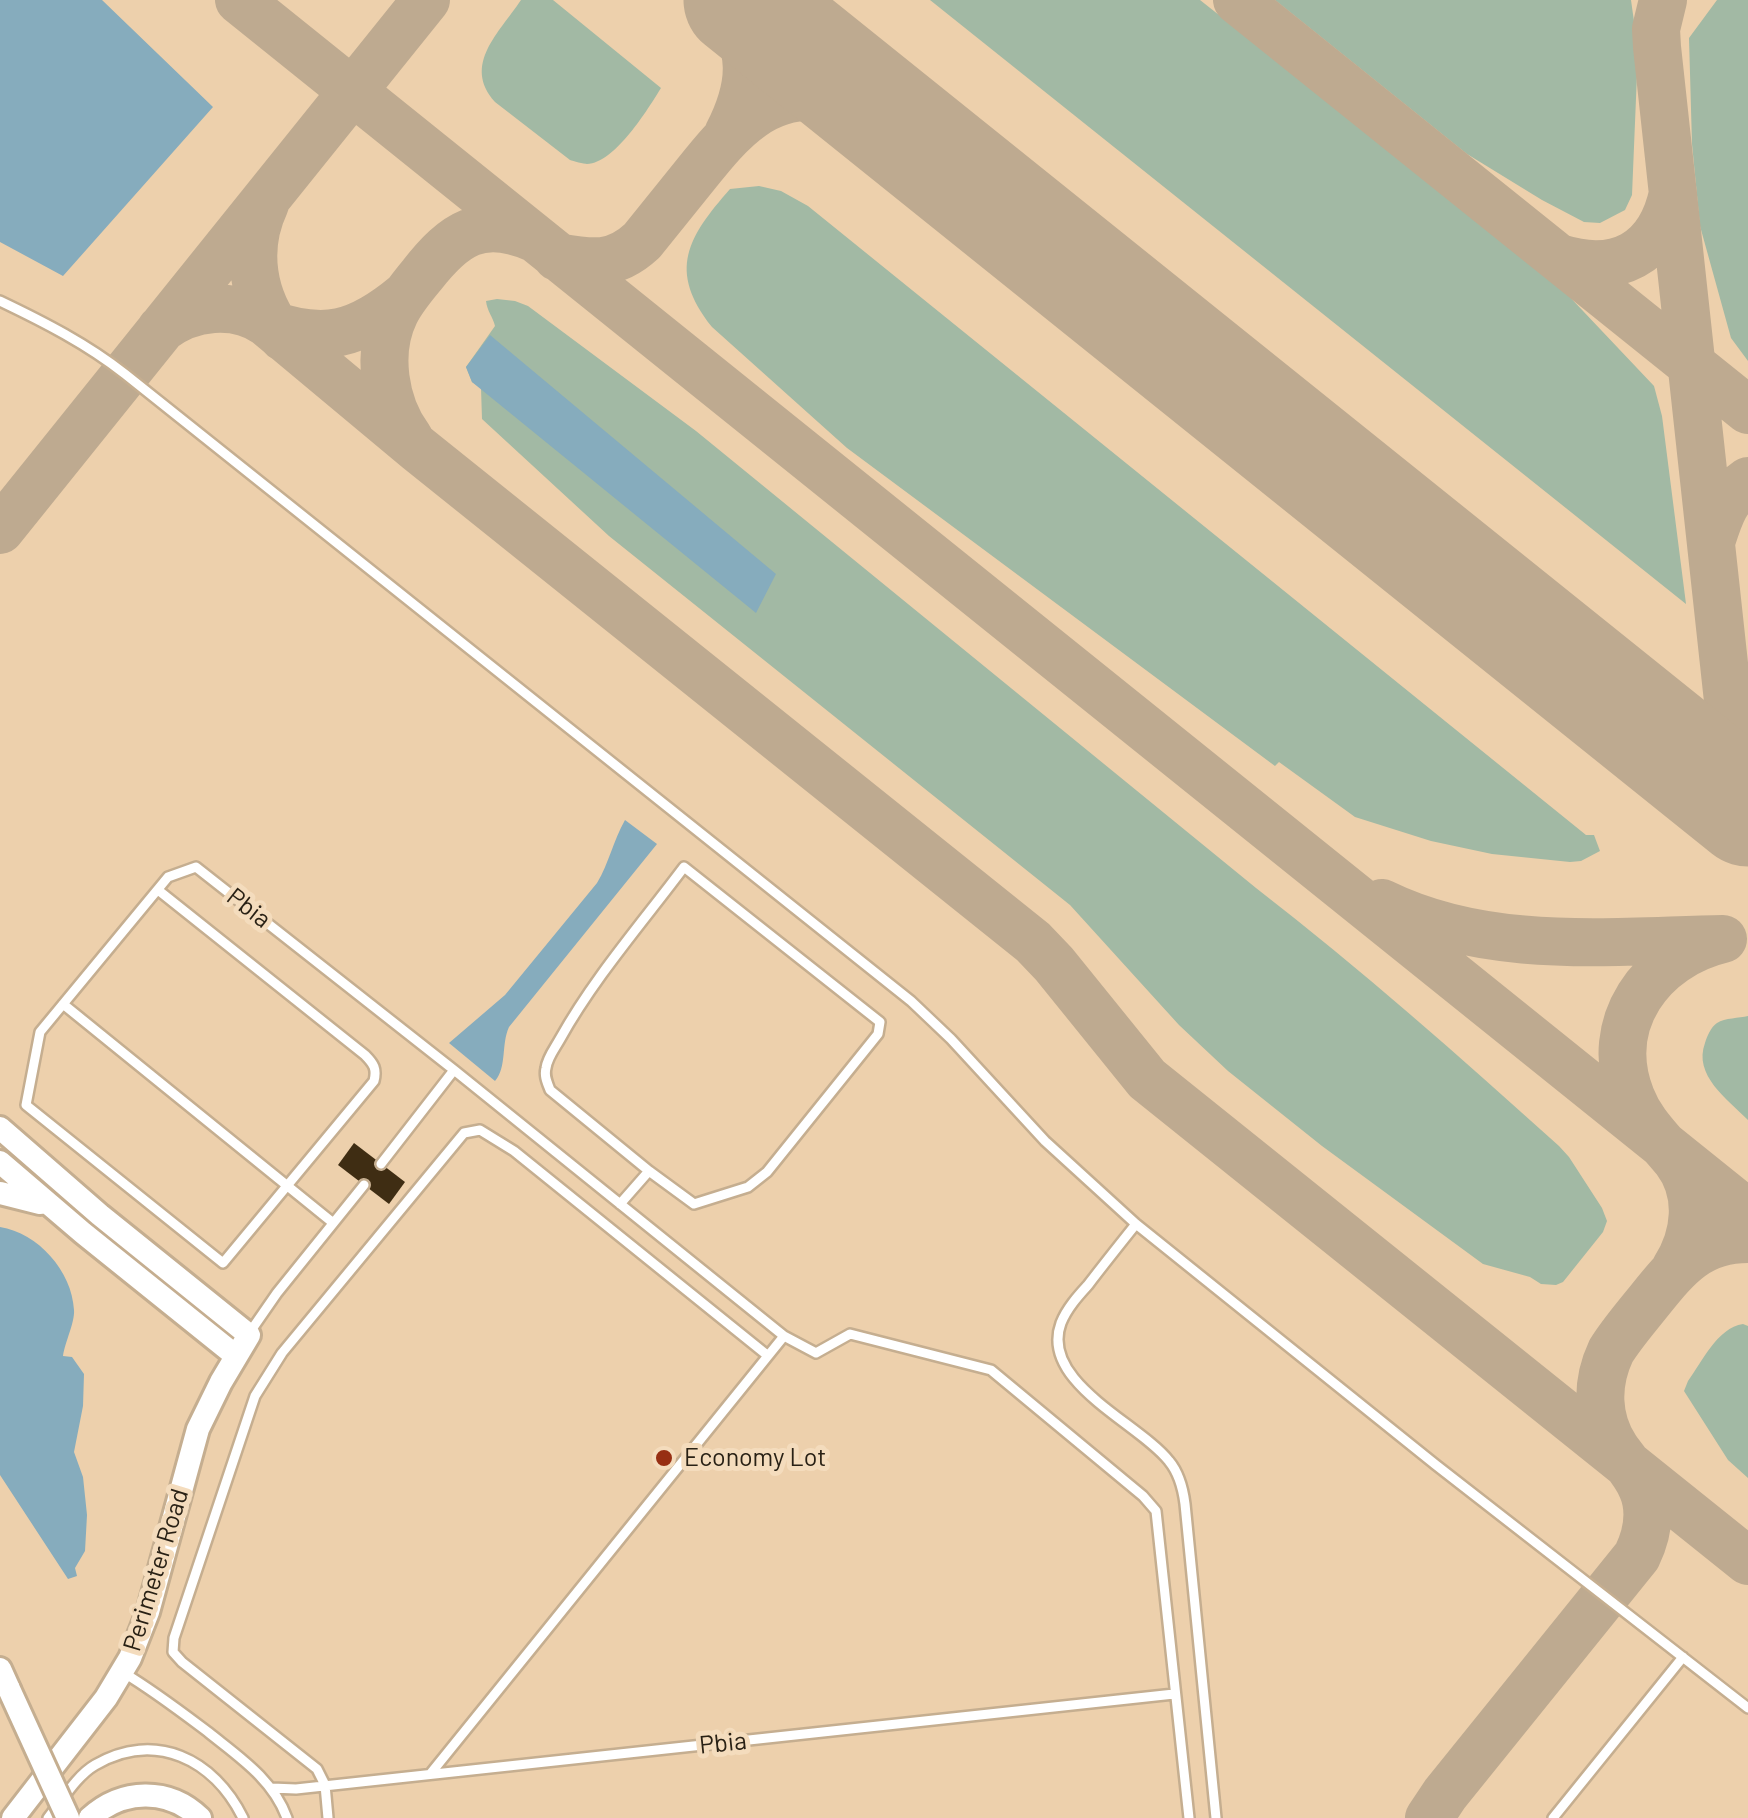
<!DOCTYPE html>
<style>
body{margin:0}
canvas{display:block;background:#f4dcbd}
</style>
<canvas width="1748" height="1818"></canvas>
<script>
const context = document.querySelector('canvas').getContext('2d');
context.lineJoin = 'round';
function fill(path, color) { context.fillStyle = color; context.fill(path, 'evenodd'); }
function strokePath(path, color, width, dash) { context.strokeStyle = color; context.lineWidth = width; context.lineCap = dash ? 'butt' : 'round'; context.setLineDash(dash || []); context.stroke(path); }
function label(font, color, halo, rows, align = 'center') {
  context.font = font + ' Barlow,sans-serif'; context.lineWidth = 10; context.setLineDash([]); context.textBaseline = 'middle'; context.strokeStyle = halo; context.fillStyle = color; for (const [text, x, y, turn = 0] of rows) {
    context.save(); context.translate(x, y); context.rotate((+turn || 0) * Math.PI / 180); context.textAlign = isNaN(turn) ? turn : align; if (halo) context.strokeText(text, 0, 0); context.fillText(text, 0, 0); context.restore();
  }
}
const built = new Path2D(`
 M 0,0 L 1748,0 L 1748,1818 L 0,1818 Z`);
const green = new Path2D(`
 M 521,0 L 553,0 L 661,88 C 648,109 615,163 587,164 C 584,164 573,161 570,160 L 495,102 C 462,65 499,33 521,0 Z
 M 930,0 L 1200,0 L 1502,239 L 1566,293 L 1654,386 L 1662,416 L 1686,604 Z
 M 1275,0 L 1631,0 L 1638,50 L 1632,195 L 1625,210 L 1600,223 L 1584,222 L 1542,200 L 1467,154 Z
 M 1717,0 L 1748,0 L 1748,361 L 1731,338 L 1700,226 L 1692,144 L 1689,38 Z
 M 759,186 L 781,191 L 808,206 L 1586,835 L 1594,835 L 1600,851 L 1581,861 L 1570,862 L 1492,854 L 1431,841 L 1355,817 L 1279,762 L 1275,766 L 847,448 L 712,327 C 667,270 688,237 730,189 Z
 M 497,299 L 515,301 L 528,306 L 696,431 L 1256,888 C 1361,969 1460,1057 1559,1146 L 1569,1157 L 1602,1208 L 1607,1221 L 1603,1232 L 1563,1282 L 1556,1285 L 1541,1284 L 1530,1277 L 1483,1264 L 1322,1146 L 1228,1071 L 1179,1025 L 1070,905 L 609,536 L 482,419 L 481,388 L 472,382 L 466,367 L 495,326 C 493,317 487,311 486,301 Z
 M 1748,1016 L 1748,1120 C 1727,1099 1693,1075 1705,1043 C 1707,1036 1711,1027 1717,1023 C 1725,1018 1739,1018 1748,1016 Z
 M 1743,1324 L 1748,1326 L 1748,1478 L 1728,1460 L 1684,1391 L 1688,1381 C 1702,1362 1717,1328 1743,1324 Z`);
const water = new Path2D(`
 M 0,0 L 102,0 L 213,107 L 63,276 L 0,242 Z
 M 490,335 L 776,574 L 756,613 L 472,382 L 466,367 Z
 M 625,820 L 657,844 L 509,1027 C 501,1044 507,1067 495,1081 L 449,1043 L 505,995 L 597,883 C 609,863 613,841 625,820 Z
 M 0,1227 C 38,1233 72,1271 74,1310 C 75,1322 65,1342 63,1356 L 72,1357 L 84,1374 L 83,1406 L 74,1452 L 83,1477 L 87,1515 L 85,1551 L 75,1568 L 77,1576 L 68,1579 L 0,1475 Z`);
const taxiway = new Path2D(`
 M 239,0 L 1748,1213
 M 725,0 C 753,50 754,83 728,134
 M 1237,0 L 1748,410
 M 1663,0 L 1656,29 L 1657,47 L 1739,802 L 1748,799
 M 265,204 C 244,249 252,299 283,337
 M 557,257 C 592,263 614,267 642,241 C 660,219 678,196 696,174 C 731,130 766,88 830,98 C 853,102 874,114 895,124
 M 1559,258 C 1617,276 1660,254 1673,193
 M 267,323 C 324,344 358,335 405,296
 M 161,329 C 191,306 235,301 267,323 L 418,449 L 1033,942 L 1054,964 L 1147,1079 L 1748,1561
 M 409,438 C 384,404 376,352 395,313 C 402,299 412,287 422,275 C 454,234 481,215 534,238
 M 0,530 L 426,0
 M 1712,539 C 1720,514 1726,496 1748,481
 M 1382,903 C 1488,955 1609,941 1723,939 C 1651,956 1602,1023 1631,1097 C 1641,1123 1659,1139 1676,1160 C 1701,1193 1696,1236 1675,1269
 M 1429,1818 L 1445,1794 L 1637,1556 C 1647,1535 1652,1511 1642,1488 C 1636,1473 1625,1462 1616,1449 C 1596,1419 1596,1383 1611,1351 C 1621,1335 1633,1321 1645,1306 C 1675,1269 1696,1239 1748,1239`);
const runway = new Path2D(`
 M 741,0 L 1748,809`);
const building = new Path2D(`
 M 354,1143 L 405,1182 L 389,1204 L 338,1165 Z`);
const service = new Path2D(`
 M 0,301 C 44,322 87,344 125,374 L 911,1001 L 951,1039 L 1045,1141 L 1136,1224 L 1436,1465 L 1748,1708
 M 158,890 L 365,1055 C 374,1064 377,1069 374,1081 L 223,1263 L 26,1105 L 40,1032 L 168,877 L 196,867 L 454,1070 L 784,1336 L 816,1353 L 850,1334 L 991,1370 L 1143,1496 L 1156,1511 L 1189,1818
 M 63,1004 L 332,1222
 M 381,1164 L 454,1070
 M 620,1204 L 649,1171 L 694,1204 L 748,1187 L 767,1172 L 878,1034 L 880,1022 L 684,867 C 642,923 594,978 560,1039 C 555,1048 547,1058 546,1068 C 544,1076 547,1082 550,1090 L 649,1171
 M 1136,1224 C 1120,1244 1104,1264 1088,1285 C 1078,1296 1067,1308 1061,1323 C 1039,1382 1139,1423 1169,1461 C 1179,1473 1183,1488 1185,1504 L 1216,1818
 M 250,1332 L 277,1293 L 364,1185
 M 124,1673 C 154,1691 180,1711 208,1732 C 239,1757 273,1779 287,1818
 M 431,1773 L 784,1336
 M 272,1788 L 296,1789 L 1174,1694
 M 48,1818 C 62,1801 76,1776 95,1765 C 155,1730 214,1759 243,1818
 M 328,1818 L 325,1785 L 317,1769 L 182,1662 L 173,1652 L 174,1638 L 255,1396 L 282,1353 L 464,1133 L 480,1130 L 514,1151 L 767,1355
 M 1553,1818 L 1683,1657`);
const tertiary = new Path2D(`
 M 0,1128 L 100,1215 L 249,1335 L 221,1382 L 198,1429 L 148,1612 L 130,1658 L 106,1698 L 13,1818
 M 0,1162 L 83,1233 L 236,1356
 M 0,1193 L 40,1203
 M 0,1669 L 9,1689
 M 90,1818 C 122,1789 168,1787 200,1818`);
const tertiaryBridge = new Path2D(`
 M 9,1689 L 68,1818`);
const markers = [
 [664,1458,10,"#972f13"]
];
const streetNames = [
 ["Pbia",249,908,38],
 ["Perimeter Road",156,1570,-73],
 ["Pbia",723,1743,-6]
];
const poiNames = [
 ["Economy Lot",684,1458]
];
fill(built, '#edd0ac');
fill(green, '#a2b9a4');
fill(water, '#86acbd');
strokePath(taxiway, '#beaa90', 48);
strokePath(runway, '#beaa90', 115);
fill(building, '#3f2d13');
strokePath(service, '#c5ae90', 14);
strokePath(tertiary, '#c5ae90', 28);
strokePath(service, '#fff', 9);
strokePath(tertiary, '#fff', 22);
strokePath(tertiaryBridge, '#c5ae90', 28, []);
strokePath(tertiaryBridge, '#fff', 22);
for (const [x, y, r, color] of markers) { const dot = new Path2D(); dot.arc(x, y, r, 0, 2 * Math.PI); context.fillStyle = color; context.fill(dot); strokePath(dot, '#f4dcbd', 4); }
label('25px', '#292115', '#f4dcbd', streetNames);
label('25px', '#292115', '#f4dcbd', poiNames, 'left');
</script>
